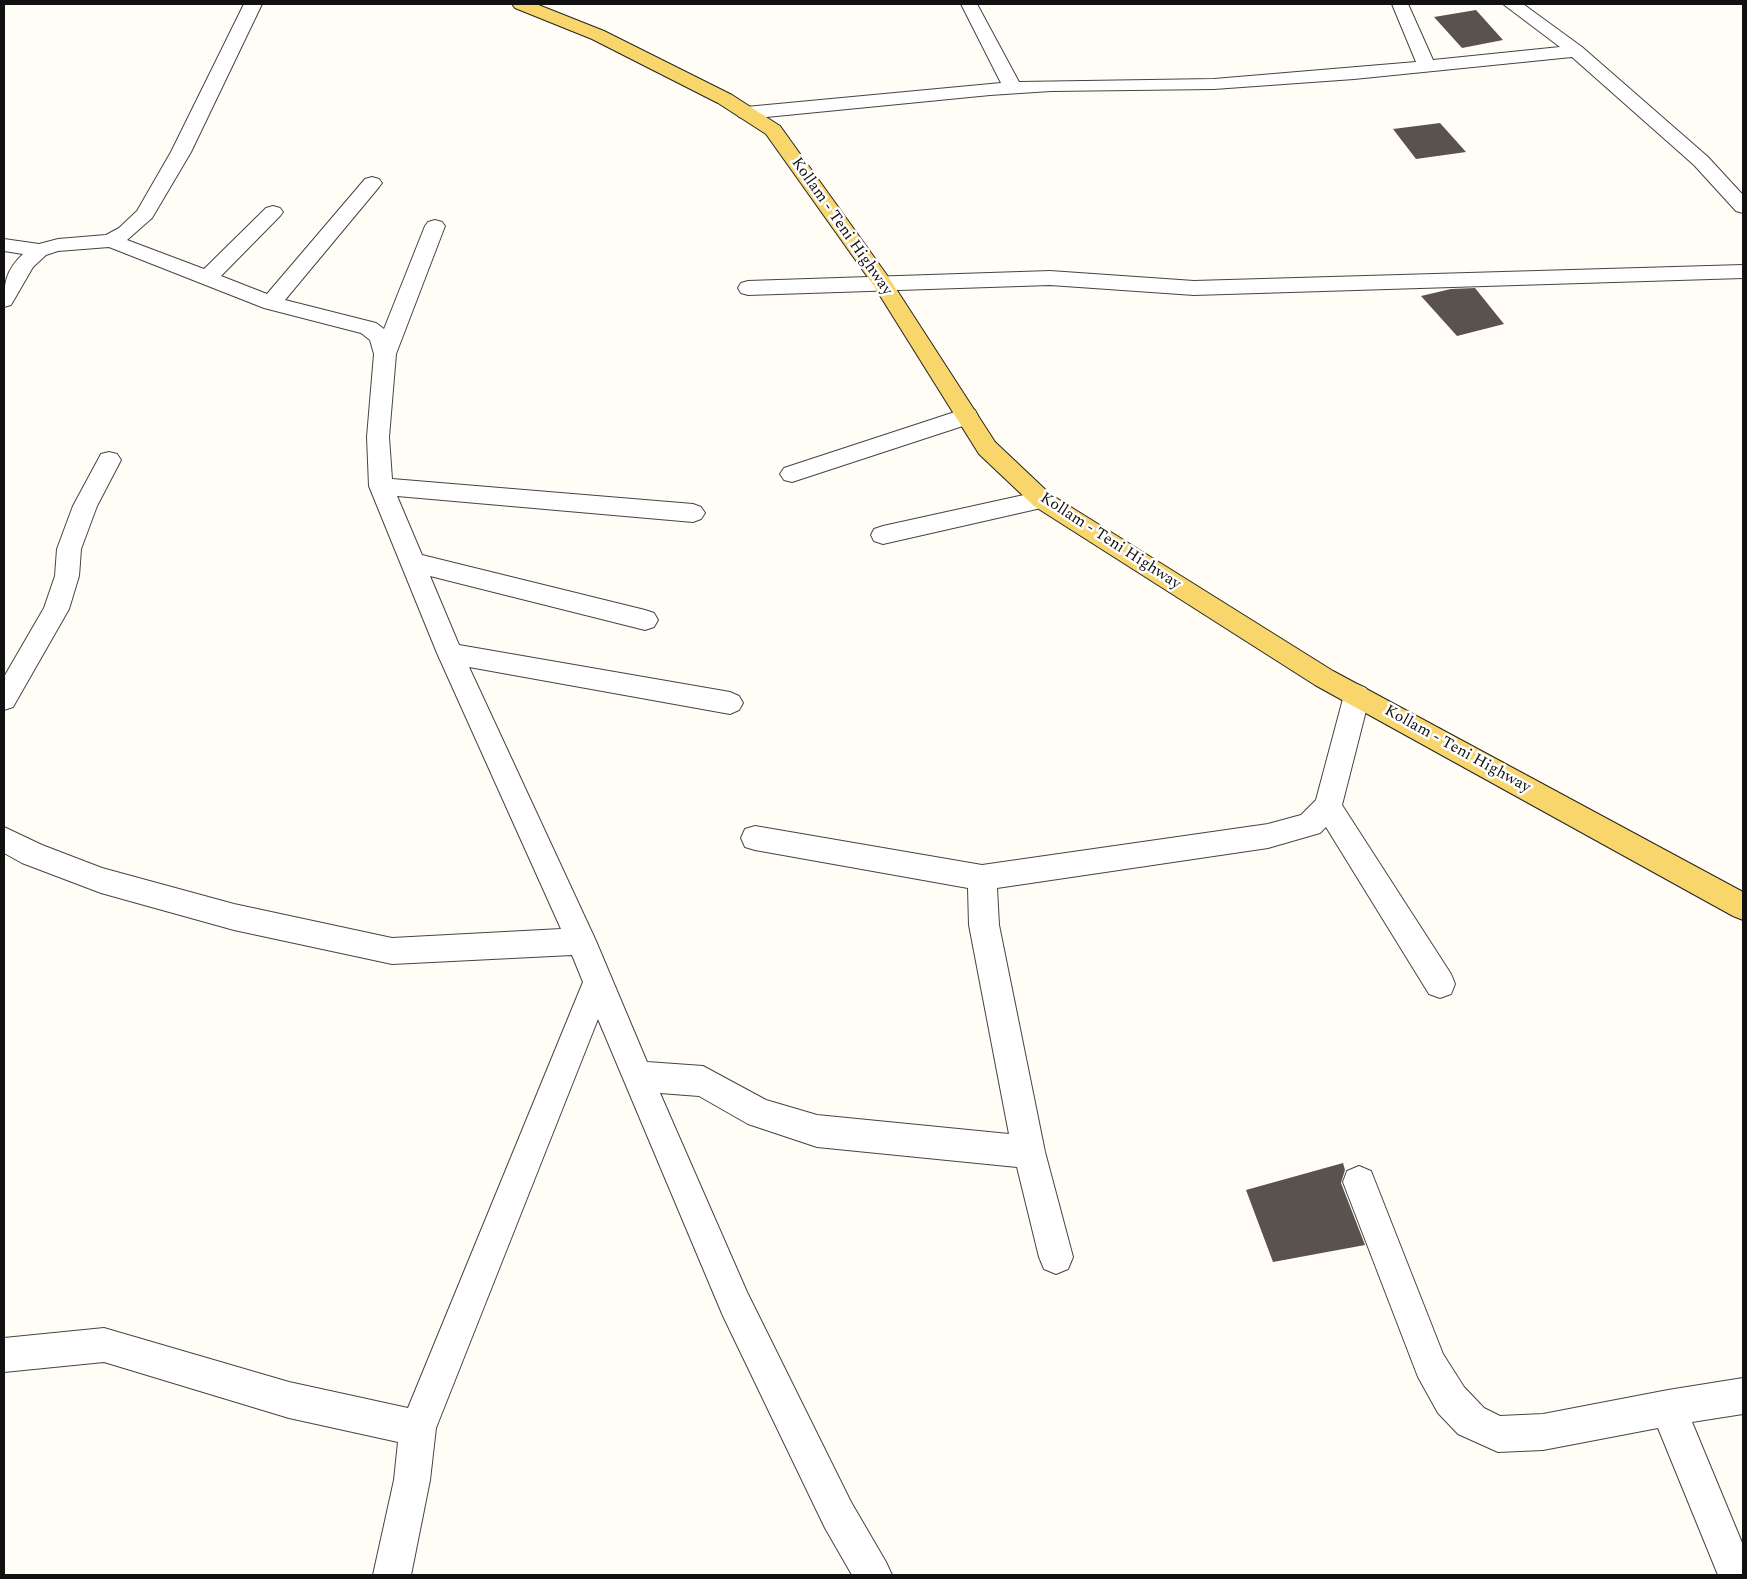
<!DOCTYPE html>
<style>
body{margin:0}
#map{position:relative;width:1747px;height:1579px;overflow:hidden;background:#fffdf5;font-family:Spectral,serif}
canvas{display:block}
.frame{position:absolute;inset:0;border:5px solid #111;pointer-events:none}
</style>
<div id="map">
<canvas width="1747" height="1579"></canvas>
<div class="frame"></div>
</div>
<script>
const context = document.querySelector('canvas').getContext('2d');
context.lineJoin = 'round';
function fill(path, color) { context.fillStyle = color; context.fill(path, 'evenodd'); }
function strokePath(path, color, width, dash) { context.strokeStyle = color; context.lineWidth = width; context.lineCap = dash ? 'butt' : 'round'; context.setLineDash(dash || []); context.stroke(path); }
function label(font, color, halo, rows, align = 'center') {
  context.font = font + ' Spectral,serif'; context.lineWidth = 5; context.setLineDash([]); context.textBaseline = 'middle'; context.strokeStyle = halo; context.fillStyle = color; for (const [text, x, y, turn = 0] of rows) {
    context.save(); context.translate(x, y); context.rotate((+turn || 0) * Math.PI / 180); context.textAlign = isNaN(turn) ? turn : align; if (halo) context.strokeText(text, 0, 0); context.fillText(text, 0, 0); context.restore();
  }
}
const building = new Path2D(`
 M 1476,10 L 1503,40 L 1462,48 L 1434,17 Z
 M 1440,123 L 1466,152 L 1416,159 L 1393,129 Z
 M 1475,288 L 1504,324 L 1457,336 L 1421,296 L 1451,289 Z
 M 1343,1163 L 1345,1170 L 1341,1183 L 1365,1245 L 1273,1262 L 1246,1190 Z`);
const minor = new Path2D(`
 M 244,4 L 262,4 L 191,152 L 152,218 L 127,240 L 204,269 L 266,208 L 273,206 L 280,208 L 283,212 L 280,216 L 221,276 L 267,294 L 365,179 L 372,177 L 379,179 L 382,183 L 379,187 L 285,300 L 376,323 L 384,329 L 425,226 L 428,222 L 435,220 L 442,222 L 445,226 L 396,354 L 389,437 L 392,479 L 693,504 L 701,507 L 705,513 L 701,519 L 693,522 L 397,496 L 422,555 L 645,610 L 654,613 L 658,620 L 654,627 L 645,630 L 430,576 L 459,645 L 730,692 L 739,696 L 743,703 L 739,710 L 730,714 L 469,667 L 596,941 L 647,1062 L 703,1066 L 766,1100 L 817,1115 L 1009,1134 L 969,925 L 968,888 L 755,850 L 745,847 L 741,838 L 745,829 L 755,826 L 982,865 L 1268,824 L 1301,815 L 1316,800 L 1344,695 L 1348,688 L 1357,684 L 1366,688 L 1370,695 L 1342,805 L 1451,974 L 1455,984 L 1451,994 L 1440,998 L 1429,994 L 1326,827 L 1320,833 L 1268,848 L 997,888 L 999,925 L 1045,1152 L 1073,1257 L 1068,1269 L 1056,1274 L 1044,1269 L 1039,1257 L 1017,1167 L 817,1147 L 748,1124 L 699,1096 L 660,1093 L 747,1292 L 851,1502 L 886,1562 L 892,1575 L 852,1575 L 825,1528 L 723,1316 L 598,1019 L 436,1428 L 430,1480 L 411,1575 L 373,1575 L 394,1480 L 398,1442 L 289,1418 L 104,1362 L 4,1372 L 4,1338 L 104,1328 L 289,1382 L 408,1408 L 583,982 L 572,955 L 392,964 L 234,930 L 101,893 L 22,863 L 4,853 L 4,827 L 42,845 L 102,868 L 234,904 L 392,938 L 561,929 L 437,653 L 369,486 L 367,437 L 374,354 L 370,340 L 361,333 L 264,308 L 109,247 L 58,251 L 46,255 L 33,267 L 11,305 L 4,307 C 4,284 5,271 23,254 L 4,251 L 4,239 L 39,244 L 58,239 L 106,235 L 119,228 L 137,211 L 171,152 Z
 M 961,4 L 977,4 L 1019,82 L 1214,79 L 1416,62 L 1392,4 L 1408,4 L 1433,60 L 1560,47 L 1503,4 L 1523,4 L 1582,47 L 1708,157 L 1743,195 L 1743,213 L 1736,211 L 1694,165 L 1572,57 L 1354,79 L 1214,89 L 1051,91 L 990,95 L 746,119 L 739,117 L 737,113 L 739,109 L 746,107 L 1001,83 Z
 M 1743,265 L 1743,278 L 1194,295 L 1050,285 L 748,295 L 741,293 L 738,288 L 741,283 L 748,281 L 1050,271 L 1194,281 Z
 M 967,408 L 975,410 L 978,416 L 975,422 L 792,482 L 784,480 L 780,474 L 784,468 Z
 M 109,452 L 117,454 L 121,460 L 97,506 L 81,549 L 79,576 L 69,609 L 13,707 L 4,710 L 4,677 L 44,608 L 55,576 L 57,549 L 73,506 L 101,454 Z
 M 1042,491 L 1050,494 L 1054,500 L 1050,506 L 883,544 L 874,541 L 871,535 L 874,529 L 883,526 Z
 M 1359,1166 L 1371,1171 L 1443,1354 L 1464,1387 L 1484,1408 L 1500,1416 L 1543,1414 L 1668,1390 L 1743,1378 L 1743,1414 L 1692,1422 L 1743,1545 L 1743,1575 L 1718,1575 L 1658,1428 L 1543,1450 L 1498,1452 L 1458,1434 L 1438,1413 L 1418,1377 L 1343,1182 L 1347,1171 Z`);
const primary = new Path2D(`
 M 512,4 L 536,4 L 604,31 L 732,95 L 780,126 L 889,278 L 995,442 L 1050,494 L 1333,671 L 1743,892 L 1743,920 L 1733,916 L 1315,685 L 1034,506 L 979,454 L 874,286 L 766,134 L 718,103 L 592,39 L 515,8 Z`);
const streetNames = [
 ["Kollam - Teni Highway",841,227,55],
 ["Kollam - Teni Highway",1110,542,33],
 ["Kollam - Teni Highway",1457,750,29]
];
fill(building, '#5a524d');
strokePath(minor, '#444', 2);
strokePath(primary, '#222', 2);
fill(minor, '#fff');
fill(primary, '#f9d66b');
label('16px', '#111', '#fff', streetNames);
</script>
